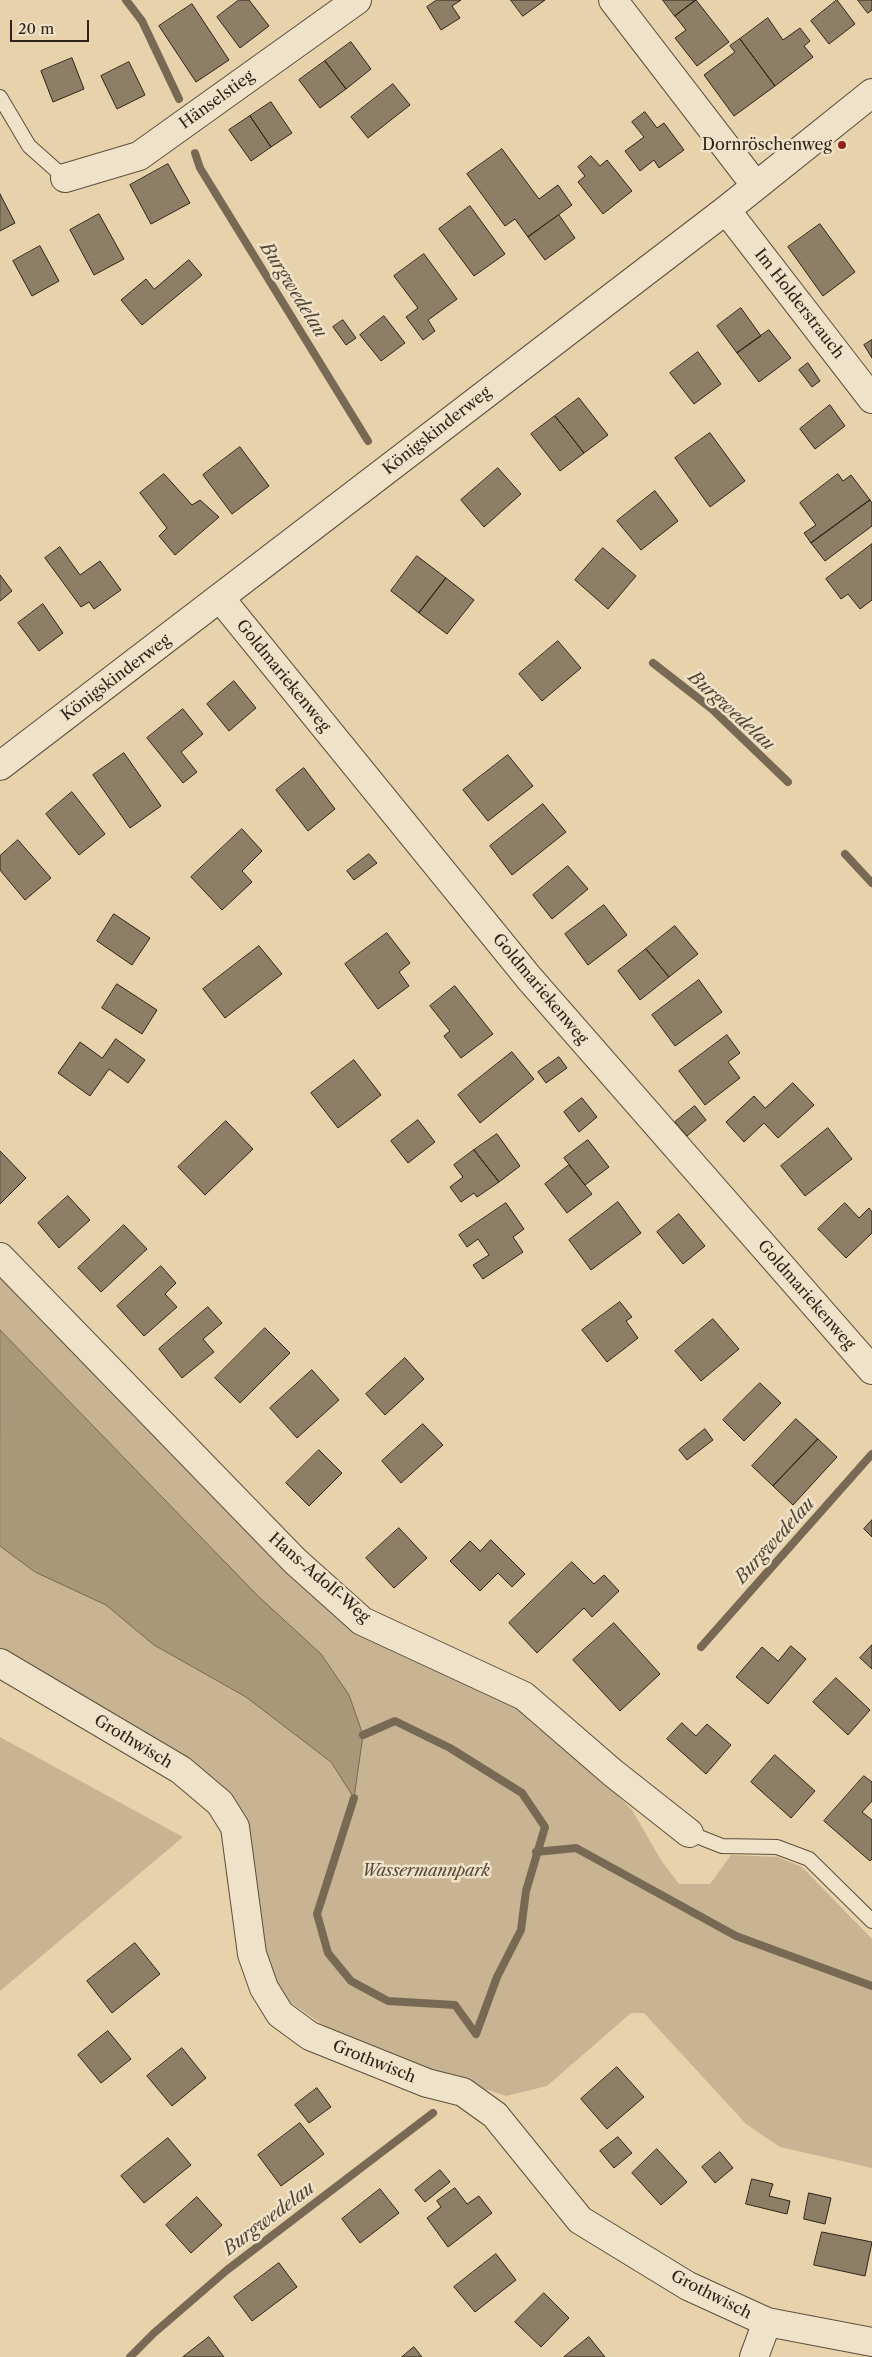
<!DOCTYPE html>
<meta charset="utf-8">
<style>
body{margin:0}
#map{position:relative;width:872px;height:2357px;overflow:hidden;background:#e7d2ab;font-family:"Libre Caslon Text",serif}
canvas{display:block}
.scale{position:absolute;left:10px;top:20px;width:79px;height:22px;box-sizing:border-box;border:2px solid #2e2419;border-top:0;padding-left:6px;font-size:15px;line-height:18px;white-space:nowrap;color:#2e2419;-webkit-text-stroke:4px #efe2c8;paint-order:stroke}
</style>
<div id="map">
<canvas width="872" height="2357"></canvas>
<div class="scale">20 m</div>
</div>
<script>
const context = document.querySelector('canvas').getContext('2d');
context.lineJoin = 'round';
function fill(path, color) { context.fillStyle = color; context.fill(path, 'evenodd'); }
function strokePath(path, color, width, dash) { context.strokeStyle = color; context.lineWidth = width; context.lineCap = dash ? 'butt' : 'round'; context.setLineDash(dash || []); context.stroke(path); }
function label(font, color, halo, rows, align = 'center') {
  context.font = font + ' "Libre Caslon Text",serif'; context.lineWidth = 5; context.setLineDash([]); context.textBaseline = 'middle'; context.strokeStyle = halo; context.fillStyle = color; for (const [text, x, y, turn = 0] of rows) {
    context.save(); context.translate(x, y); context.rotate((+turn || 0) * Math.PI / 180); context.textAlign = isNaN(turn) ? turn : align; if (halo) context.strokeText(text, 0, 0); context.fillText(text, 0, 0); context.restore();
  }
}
const green = new Path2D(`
 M 0,1271 L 355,1623 L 519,1707 L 600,1777 L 632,1810 L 661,1860 L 679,1884 L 710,1884 L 731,1855 L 778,1857 L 802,1867 L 872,1939 L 872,2168 L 780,2147 L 746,2124 L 644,2013 L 631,2013 L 547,2086 L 506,2096 L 431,2071 L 339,2036 L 290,2002 L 264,1965 L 217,1786 L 176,1750 L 0,1648 Z
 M 0,1737 L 183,1837 L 0,1991 Z`);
const water = new Path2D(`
 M 0,1330 L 258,1596 L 321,1654 L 349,1695 L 363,1735 L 354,1798 L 331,1762 L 246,1697 L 154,1645 L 106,1605 L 35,1572 L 0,1546 Z`);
const stream = new Path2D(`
 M 126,0 L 142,21 L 179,99
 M 195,153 L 200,168 L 368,441
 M 653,663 L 712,709 L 788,782
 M 845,854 L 872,883
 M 701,1647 L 872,1454
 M 363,1735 L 395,1721 L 450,1748 L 522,1793 L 545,1827 L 526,1891 L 521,1930 L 497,1977 L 476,2034
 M 354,1798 L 317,1914 L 328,1953 L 351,1981 L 388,2001 L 455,2005 L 476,2034
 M 536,1852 L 576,1848 L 736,1936 L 872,1986
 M 130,2357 L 154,2333 L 227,2270 L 433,2113`);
const building = new Path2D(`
 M 239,0 L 249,0 L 269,26 L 240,48 L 217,17 Z
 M 437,0 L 461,0 L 452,6 L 460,18 L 441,30 L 427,7 Z
 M 511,0 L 545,0 L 523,16 Z
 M 663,0 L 696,0 L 675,16 Z
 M 696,0 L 729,42 L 697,66 L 675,38 L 686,30 L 675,16 Z
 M 837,0 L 855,24 L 829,44 L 811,21 Z
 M 858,0 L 872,0 L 872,10 L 868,13 Z
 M 192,4 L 229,60 L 196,82 L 159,26 Z
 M 768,18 L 783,40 L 800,28 L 810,41 L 804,46 L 813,57 L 775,86 L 740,39 Z
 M 740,39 L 775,86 L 734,116 L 704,75 L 735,52 L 730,46 Z
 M 351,42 L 371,69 L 346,89 L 325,61 Z
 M 72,58 L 84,89 L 53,102 L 41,71 Z
 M 325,61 L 346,89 L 320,108 L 299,80 Z
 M 129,62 L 145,95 L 117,109 L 101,76 Z
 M 393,84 L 410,105 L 368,138 L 351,117 Z
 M 271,102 L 292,133 L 271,147 L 250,116 Z
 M 645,112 L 657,128 L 664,123 L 684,150 L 659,168 L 654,160 L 640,171 L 625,151 L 644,137 L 632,122 Z
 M 250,116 L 271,147 L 251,161 L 229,130 Z
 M 502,149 L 539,199 L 558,185 L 572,205 L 528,237 L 515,219 L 505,226 L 467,174 Z
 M 591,156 L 600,166 L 607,160 L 632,191 L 603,214 L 578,182 L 585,176 L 578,167 Z
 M 168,164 L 190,203 L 151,224 L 130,185 Z
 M 0,194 L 15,223 L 0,231 Z
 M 470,206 L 505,254 L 474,276 L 439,229 Z
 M 99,214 L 124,259 L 94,275 L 70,230 Z
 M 559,215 L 575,238 L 545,260 L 528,237 Z
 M 820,224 L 855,272 L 823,296 L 788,247 Z
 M 40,246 L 59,281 L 32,296 L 13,261 Z
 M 424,254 L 457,299 L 428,320 L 435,331 L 423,340 L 406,317 L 418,308 L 394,276 Z
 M 189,260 L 202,275 L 142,325 L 121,300 L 146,279 L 154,289 Z
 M 741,308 L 761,336 L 737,353 L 717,326 Z
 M 384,316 L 405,343 L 381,361 L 360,335 Z
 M 343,320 L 356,338 L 346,345 L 333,327 Z
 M 769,330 L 791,358 L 759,382 L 737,353 Z
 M 872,340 L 872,358 L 864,345 Z
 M 698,352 L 721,384 L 694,404 L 670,373 Z
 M 808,363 L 820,381 L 812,387 L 799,370 Z
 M 579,398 L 608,435 L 584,453 L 555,416 Z
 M 830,405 L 845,426 L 815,449 L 800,429 Z
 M 555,416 L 584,453 L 560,471 L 531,434 Z
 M 710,433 L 745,481 L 710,507 L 675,458 Z
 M 240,447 L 269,486 L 232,514 L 203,475 Z
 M 498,468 L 521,494 L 484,527 L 461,500 Z
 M 164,474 L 192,505 L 200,500 L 219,517 L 175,555 L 159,536 L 167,528 L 140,493 Z
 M 838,474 L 843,481 L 851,475 L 870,500 L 811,543 L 804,533 L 816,525 L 800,503 Z
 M 655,491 L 678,521 L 641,550 L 617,521 Z
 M 870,500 L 872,503 L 872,526 L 825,561 L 811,543 Z
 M 872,544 L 872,600 L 860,609 L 848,594 L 841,599 L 826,579 Z
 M 60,547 L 80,575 L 100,561 L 121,590 L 94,609 L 89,602 L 81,607 L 45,558 Z
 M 603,548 L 636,576 L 608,609 L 575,580 Z
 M 417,556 L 446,578 L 419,613 L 391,591 Z
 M 0,575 L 12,591 L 0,601 Z
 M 446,578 L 474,600 L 447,634 L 419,613 Z
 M 43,604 L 63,633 L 39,651 L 18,623 Z
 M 558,641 L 581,668 L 542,701 L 519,674 Z
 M 234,681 L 256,708 L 229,731 L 207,704 Z
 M 183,709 L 203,734 L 181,752 L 197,772 L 183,783 L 147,738 Z
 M 124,753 L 161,806 L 130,828 L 93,775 Z
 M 508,755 L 533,786 L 488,821 L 463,790 Z
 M 304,768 L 335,809 L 308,831 L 276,790 Z
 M 72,792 L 105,834 L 79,855 L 46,814 Z
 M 543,804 L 566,832 L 512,875 L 490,846 Z
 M 242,829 L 262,851 L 242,871 L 252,882 L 222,910 L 191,877 Z
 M 18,840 L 51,878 L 25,900 L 0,870 L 0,856 Z
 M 369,854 L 377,863 L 354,880 L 347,871 Z
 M 568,866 L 588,889 L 552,919 L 533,895 Z
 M 604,905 L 627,935 L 588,965 L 565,934 Z
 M 114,914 L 150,938 L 132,965 L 97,941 Z
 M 675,926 L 698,954 L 669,977 L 646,949 Z
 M 387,933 L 410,963 L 399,972 L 409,986 L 378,1009 L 345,964 Z
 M 259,946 L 282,974 L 225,1018 L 203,989 Z
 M 646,949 L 669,977 L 640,1000 L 618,971 Z
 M 699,980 L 722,1012 L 675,1046 L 652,1015 Z
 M 117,984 L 157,1010 L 142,1034 L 102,1008 Z
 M 455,986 L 493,1034 L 461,1058 L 444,1036 L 450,1031 L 430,1006 Z
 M 727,1035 L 740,1053 L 728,1062 L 740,1078 L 705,1105 L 679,1071 Z
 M 116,1039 L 145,1060 L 128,1083 L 109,1069 L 90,1096 L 58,1073 L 80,1042 L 102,1058 Z
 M 512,1052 L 534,1079 L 480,1123 L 458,1095 Z
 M 559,1057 L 567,1068 L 546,1083 L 538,1072 Z
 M 354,1060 L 381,1095 L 338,1128 L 311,1093 Z
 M 793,1083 L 814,1105 L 778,1138 L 764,1123 L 744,1142 L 726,1122 L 754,1096 L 765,1108 Z
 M 582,1098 L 597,1117 L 579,1132 L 564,1112 Z
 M 695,1106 L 706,1120 L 687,1136 L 675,1122 Z
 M 418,1120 L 435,1142 L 408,1163 L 391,1141 Z
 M 226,1121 L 253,1149 L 205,1195 L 178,1167 Z
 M 828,1128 L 852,1159 L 805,1196 L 781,1166 Z
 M 497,1134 L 520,1166 L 499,1182 L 474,1150 Z
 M 588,1140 L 609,1167 L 585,1185 L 564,1158 Z
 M 474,1150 L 499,1182 L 477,1197 L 474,1193 L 461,1202 L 450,1187 L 463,1177 L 454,1165 Z
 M 0,1151 L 26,1178 L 0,1204 Z
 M 569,1165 L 592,1194 L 567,1213 L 545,1184 Z
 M 68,1196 L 90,1220 L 59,1248 L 38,1223 Z
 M 618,1202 L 641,1233 L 591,1270 L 569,1240 Z
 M 506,1203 L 524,1229 L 513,1237 L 523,1252 L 483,1279 L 473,1265 L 489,1255 L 478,1239 L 467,1247 L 459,1235 Z
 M 845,1203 L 859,1218 L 869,1208 L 872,1212 L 872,1233 L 846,1258 L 818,1229 Z
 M 679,1214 L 705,1246 L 683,1264 L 657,1232 Z
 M 124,1225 L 147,1249 L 101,1292 L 78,1268 Z
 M 161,1266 L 176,1283 L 165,1294 L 177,1307 L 144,1336 L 117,1306 Z
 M 620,1302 L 632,1317 L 626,1321 L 638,1338 L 607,1362 L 582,1330 Z
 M 208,1307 L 222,1323 L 203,1339 L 214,1352 L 182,1378 L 159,1349 Z
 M 713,1319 L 739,1349 L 701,1381 L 675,1351 Z
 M 265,1328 L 290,1353 L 240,1403 L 215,1378 Z
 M 405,1358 L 424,1379 L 385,1415 L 366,1394 Z
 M 312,1370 L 339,1400 L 297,1438 L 270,1408 Z
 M 760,1383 L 781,1403 L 744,1441 L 723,1420 Z
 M 796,1419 L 818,1439 L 773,1486 L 752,1466 Z
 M 423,1424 L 443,1445 L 401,1483 L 382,1461 Z
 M 705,1429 L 713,1440 L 687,1460 L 679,1450 Z
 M 818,1439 L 837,1457 L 793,1505 L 773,1486 Z
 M 319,1450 L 342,1473 L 309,1506 L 286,1483 Z
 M 872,1520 L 872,1537 L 864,1529 Z
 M 399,1528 L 427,1558 L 394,1588 L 366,1558 Z
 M 491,1540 L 525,1574 L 512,1587 L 498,1573 L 480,1591 L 450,1561 L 470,1541 L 480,1551 Z
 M 572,1562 L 594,1584 L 604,1575 L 619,1591 L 592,1617 L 584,1608 L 537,1653 L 509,1623 Z
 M 614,1623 L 660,1674 L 620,1711 L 573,1660 Z
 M 872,1645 L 872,1669 L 860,1658 Z
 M 791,1646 L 806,1659 L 768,1704 L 736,1677 L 762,1647 L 778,1661 Z
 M 836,1678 L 870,1710 L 848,1735 L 813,1702 Z
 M 682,1723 L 696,1736 L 707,1724 L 731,1745 L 706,1774 L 667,1739 Z
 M 775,1755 L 815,1791 L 791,1818 L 751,1782 Z
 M 864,1776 L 872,1782 L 872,1801 L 862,1812 L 872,1820 L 872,1859 L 870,1861 L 824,1821 Z
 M 135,1943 L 160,1974 L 112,2013 L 87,1981 Z
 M 108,2031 L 131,2059 L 101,2083 L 78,2055 Z
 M 182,2048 L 206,2078 L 172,2106 L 147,2076 Z
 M 617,2067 L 644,2097 L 607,2129 L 581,2099 Z
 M 317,2088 L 331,2107 L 309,2123 L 295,2105 Z
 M 300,2123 L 324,2154 L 281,2186 L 258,2155 Z
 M 618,2137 L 632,2153 L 614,2168 L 600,2151 Z
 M 168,2138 L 191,2165 L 144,2203 L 121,2176 Z
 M 657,2149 L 687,2182 L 661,2205 L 632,2173 Z
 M 720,2152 L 733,2168 L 715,2183 L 702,2167 Z
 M 440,2170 L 450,2182 L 425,2202 L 415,2190 Z
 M 752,2179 L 773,2184 L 769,2196 L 790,2201 L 787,2214 L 746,2204 Z
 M 455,2188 L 467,2204 L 479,2196 L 492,2213 L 448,2247 L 427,2218 L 441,2207 L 437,2201 Z
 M 380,2189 L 399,2213 L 360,2243 L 342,2219 Z
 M 809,2193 L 831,2198 L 825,2224 L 804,2219 Z
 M 197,2197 L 222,2225 L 191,2253 L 166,2225 Z
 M 822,2232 L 872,2242 L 865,2276 L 814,2265 Z
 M 496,2254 L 516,2280 L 475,2312 L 454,2287 Z
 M 279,2263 L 297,2287 L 252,2321 L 234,2297 Z
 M 544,2293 L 569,2318 L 541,2347 L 515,2322 Z
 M 209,2337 L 224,2357 L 183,2357 Z
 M 589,2337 L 605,2357 L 564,2357 Z
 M 414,2347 L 422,2357 L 402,2357 Z`);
const lane = new Path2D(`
 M 0,97 L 29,146 L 65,178
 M 689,1833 L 722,1846 L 777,1847 L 809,1859 L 872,1921`);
const street = new Path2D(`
 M 613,0 L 756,186
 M 65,178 L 139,156 L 357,0
 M 726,210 L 872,399
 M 220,598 L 529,978 L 872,1370
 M 0,766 L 726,210 L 872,93
 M 0,1257 L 295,1561 L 362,1621 L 524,1696 L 613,1773 L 689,1833
 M 0,1663 L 181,1770 L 220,1803 L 235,1827 L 252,1954 L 264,1988 L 280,2014 L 310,2036 L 427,2083 L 463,2092 L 495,2115 L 580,2220 L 688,2286 L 767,2322 L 872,2342
 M 754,2357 L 767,2322`);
const markers = [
 [842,145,5,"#8f2418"]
];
const streetNames = [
 ["Hänselstieg",217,100,-36],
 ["Im Holderstrauch",799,304,52],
 ["Königskinderweg",437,431,-38],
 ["Goldmariekenweg",283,676,51],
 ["Königskinderweg",116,678,-37],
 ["Goldmariekenweg",540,989,50],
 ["Goldmariekenweg",806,1295,49],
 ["Hans-Adolf-Weg",319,1578,41],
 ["Grothwisch",133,1742,31],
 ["Grothwisch",374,2062,22],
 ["Grothwisch",711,2295,27]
];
const poiNames = [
 ["Dornröschenweg",832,145]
];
const parkNames = [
 ["Wassermannpark",426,1871]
];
const waterNames = [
 ["Burgwedelau",293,290,58],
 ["Burgwedelau",731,711,42],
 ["Burgwedelau",775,1541,-48],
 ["Burgwedelau",269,2219,-37]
];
fill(green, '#c8b492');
fill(water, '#a89779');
strokePath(water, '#776953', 1);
strokePath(stream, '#776953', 8);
fill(building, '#8e7e65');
strokePath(building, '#2e2419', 1);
strokePath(lane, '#5c503e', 16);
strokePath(street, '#5c503e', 30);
strokePath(lane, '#efe2c8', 14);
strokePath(street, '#efe2c8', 28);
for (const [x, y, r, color] of markers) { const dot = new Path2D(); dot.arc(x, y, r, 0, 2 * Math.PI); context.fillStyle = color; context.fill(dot); strokePath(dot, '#efe2c8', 2); }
label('16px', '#2e2419', '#efe2c8', streetNames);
label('16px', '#2e2419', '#efe2c8', poiNames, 'right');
label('italic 16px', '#544837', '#efe2c8', parkNames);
label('italic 18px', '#534636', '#efe2c8', waterNames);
</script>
